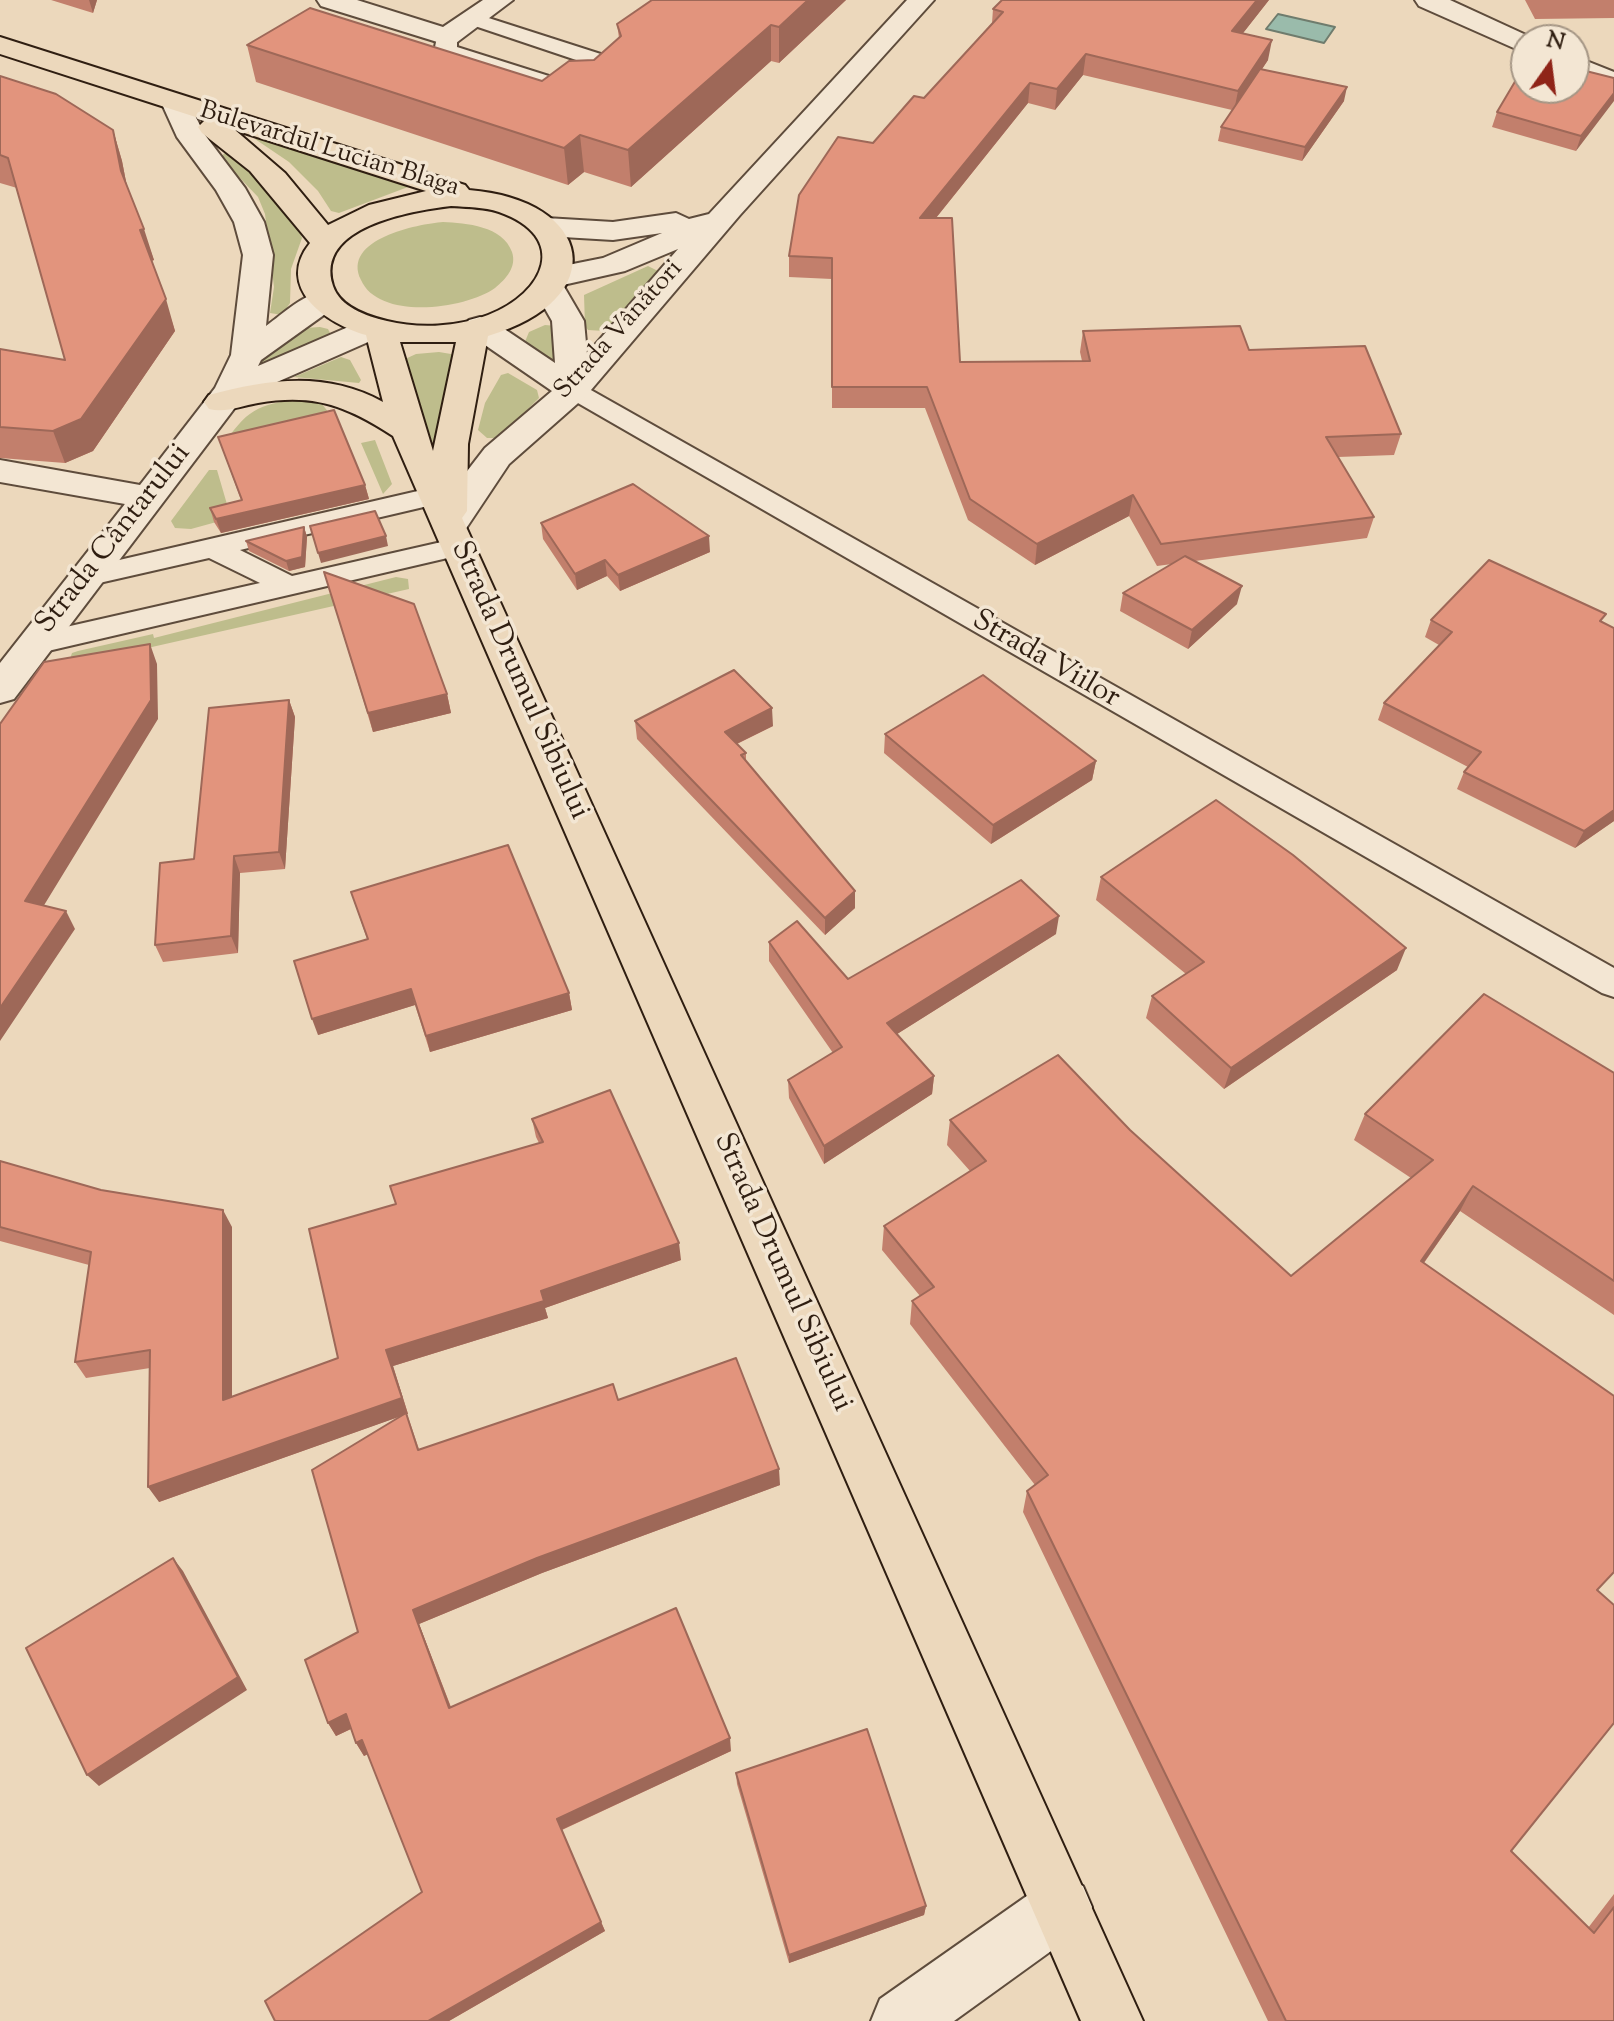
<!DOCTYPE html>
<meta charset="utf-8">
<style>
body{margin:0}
#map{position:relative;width:1614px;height:2021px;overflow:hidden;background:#ecd8bc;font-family:"Sorts Mill Goudy",serif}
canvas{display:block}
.north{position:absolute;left:1510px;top:24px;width:80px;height:80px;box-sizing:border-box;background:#f3e6d3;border:2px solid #a59685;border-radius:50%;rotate:14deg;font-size:22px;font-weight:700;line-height:32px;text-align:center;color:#2f1e11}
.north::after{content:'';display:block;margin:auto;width:28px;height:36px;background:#8f2418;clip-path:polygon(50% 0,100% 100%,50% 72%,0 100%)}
</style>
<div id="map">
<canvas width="1614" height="2021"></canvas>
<div class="north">N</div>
</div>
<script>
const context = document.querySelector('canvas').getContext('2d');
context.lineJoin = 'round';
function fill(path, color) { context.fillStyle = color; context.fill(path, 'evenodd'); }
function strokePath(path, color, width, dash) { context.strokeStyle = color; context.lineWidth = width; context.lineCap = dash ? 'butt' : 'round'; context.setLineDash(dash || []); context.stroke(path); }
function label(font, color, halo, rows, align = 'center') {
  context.font = font + ' "Sorts Mill Goudy",serif'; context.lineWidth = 7; context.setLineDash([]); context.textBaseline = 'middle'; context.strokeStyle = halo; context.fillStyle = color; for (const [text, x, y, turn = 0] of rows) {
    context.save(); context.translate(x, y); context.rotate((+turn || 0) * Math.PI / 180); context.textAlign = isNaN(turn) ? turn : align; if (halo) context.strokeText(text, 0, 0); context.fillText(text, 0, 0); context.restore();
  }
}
const green = new Path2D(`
 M 259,135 L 407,182 L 408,187 L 339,213 L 331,211 L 318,191 L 289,162 L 255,139 Z
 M 225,153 L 249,166 L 298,228 L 302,238 L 291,269 L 290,303 L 282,315 L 270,313 L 274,287 L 265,214 L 258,197 L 220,157 Z
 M 443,222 C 466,223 503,226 512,252 C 517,267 506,279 495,288 C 466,309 379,321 361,280 C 341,239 418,224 443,222 Z
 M 648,266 L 662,273 L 610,327 L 604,331 L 588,330 L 585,326 L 584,295 Z
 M 545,325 L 557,326 L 560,373 L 522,349 L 529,332 Z
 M 320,327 L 328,329 L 332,337 L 257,367 L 260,362 L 305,328 Z
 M 439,352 L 457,355 L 439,414 L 437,439 L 433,443 L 400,368 L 403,360 L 416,354 Z
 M 341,357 L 350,360 L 361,380 L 359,383 L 294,377 Z
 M 508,373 L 537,390 L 539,398 L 499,438 L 487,438 L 478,430 L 485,403 L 501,375 Z
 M 301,400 L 322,404 L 336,422 L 222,447 C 246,411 257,403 301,400 Z
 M 375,440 L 392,484 L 383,494 L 361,443 Z
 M 209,470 L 217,470 L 231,518 L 191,529 L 175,528 L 171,521 Z
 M 396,577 L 408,579 L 409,589 L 81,663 L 70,659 L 72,653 L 78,651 L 153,634 L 154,638 Z`);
const water = new Path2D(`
 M 1278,14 L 1335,27 L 1324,43 L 1266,29 Z`);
const service = new Path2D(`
 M 473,13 L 610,57 L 617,61 L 622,70 L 595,94 L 569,95 L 438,51 L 435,47 L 437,37 L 447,31 L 457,37 L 457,47 L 571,83 L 582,83 L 600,68 L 466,23 L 463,19 Z
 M 573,382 L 582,385 L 1614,968 L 1614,997 L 1602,993 L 564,395 L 560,390 L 564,385 Z
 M 435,487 L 445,490 L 448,496 L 445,502 L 240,550 L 292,576 L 459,538 L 469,541 L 473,547 L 469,553 L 35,654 L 25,651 L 20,644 L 25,637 L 35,634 L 260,583 L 209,558 L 86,586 L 76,584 L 72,577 L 76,570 Z`);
const minor = new Path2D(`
 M 317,0 L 357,0 L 443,27 L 483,0 L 513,0 L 456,43 L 447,45 L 321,6 Z
 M 907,0 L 934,0 L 740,215 L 585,397 L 509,464 L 463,533 L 450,536 L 437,533 L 432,525 L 461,479 L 485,448 L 552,391 L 469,334 L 464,327 L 469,320 L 480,317 L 491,320 L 555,363 L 552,321 L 532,286 L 543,270 L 603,258 L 662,233 L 613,240 L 546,236 L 535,233 L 531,227 L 535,221 L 546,218 L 613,222 L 676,213 L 689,219 L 709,214 ZM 678,249 L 587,354 L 584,321 L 563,285 L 625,271 Z
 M 1415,0 L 1450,0 L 1537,40 L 1526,40 L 1526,51 L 1516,49 L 1419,6 Z
 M 1574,56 L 1614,72 L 1614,90 L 1574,74 Z
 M 176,96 L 186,98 L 205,135 L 245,188 L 264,222 L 273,255 L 266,326 C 286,312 309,287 335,293 L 340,300 L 335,307 L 261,360 L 258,366 L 362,321 L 373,318 L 384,321 L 389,328 L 384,335 L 243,397 L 14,699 L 0,703 L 0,663 L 125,504 L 0,482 L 0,460 L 140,485 L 215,388 L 231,355 L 243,255 L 234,222 L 216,190 L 177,137 L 162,104 L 166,98 Z
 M 1062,1877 L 1083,1886 L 1092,1907 L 1083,1928 L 954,2021 L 871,2021 L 880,1999 L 1041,1886 Z`);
const primary = new Path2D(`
 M 0,37 L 465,185 L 469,190 C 594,200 613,299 488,336 L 468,444 L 467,511 L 462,518 L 1143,2021 L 1081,2021 L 393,436 C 347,406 314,393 258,403 C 241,406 226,413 209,409 L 204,402 L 209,395 C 270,379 326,371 383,402 L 366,335 C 327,324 274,288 310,243 L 250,171 L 202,133 L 198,127 L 205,120 L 0,54 ZM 235,130 L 426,191 L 369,205 L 328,225 L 285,173 ZM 451,206 C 467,207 484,207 499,212 C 570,237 545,293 488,315 C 457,327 419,329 387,321 C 366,316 340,307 333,286 C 314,227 410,211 451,206 ZM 400,342 L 456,342 L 433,451 Z`);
const wall = new Path2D(`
 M 51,0 L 97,0 L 93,13 Z
 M 652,0 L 846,0 L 779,63 L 771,61 L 631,187 L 584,172 L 568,185 L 256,82 L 247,45 L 542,81 L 594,60 L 619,38 L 617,24 Z
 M 1269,0 L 1243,33 L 1268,60 L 1262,69 L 1344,101 L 1302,161 L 1218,141 L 1221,127 L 1232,110 L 1083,75 L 1055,110 L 1028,103 L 936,218 L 960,362 L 1082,361 L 1080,352 L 1083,331 L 1249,350 L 1401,434 L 1394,455 L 1338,457 L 1374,517 L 1367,538 L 1195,561 L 1237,604 L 1188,649 L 1120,611 L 1123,593 L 1172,564 L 1157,566 L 1129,516 L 1035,565 L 968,520 L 925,408 L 832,408 L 832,279 L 789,277 L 789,256 L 873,143 L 924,98 L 992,23 L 993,9 Z
 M 1525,0 L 1614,0 L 1614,18 L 1535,19 Z
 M 0,76 L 113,130 L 122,161 L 127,187 L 154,260 L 152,261 L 175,331 L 93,451 L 65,463 L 0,458 L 0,349 L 65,360 L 17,188 L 0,183 Z
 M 1614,78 L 1576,151 L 1492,127 L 1497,112 Z
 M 218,437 L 365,485 L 369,499 L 221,533 L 214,522 L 210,508 L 241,500 Z
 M 541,523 L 710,552 L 620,591 L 607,576 L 577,590 L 543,539 Z
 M 304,527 L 307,537 L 305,567 L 289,571 L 249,551 L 246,541 Z
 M 324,572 L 447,694 L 451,713 L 373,732 Z
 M 1431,620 L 1603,622 L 1614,821 L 1575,848 L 1457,789 L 1464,772 L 1468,767 L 1378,720 L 1384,703 L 1439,645 L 1425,637 Z
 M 289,700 L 295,717 L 285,869 L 240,873 L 238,953 L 163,962 L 155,945 L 194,859 Z
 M 635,721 L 773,726 L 737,744 L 746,753 L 746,762 L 855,891 L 855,908 L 825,935 L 637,739 Z
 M 885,734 L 1096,761 L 1092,780 L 991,844 L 884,753 Z
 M 1101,877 L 1397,970 L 1224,1089 L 1146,1018 L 1152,996 L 1186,974 L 1096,900 Z
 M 351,892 L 569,993 L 572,1010 L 430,1052 L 415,1005 L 318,1035 L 367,939 Z
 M 1056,934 L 897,1034 L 934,1076 L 932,1094 L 824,1164 L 789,1098 L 788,1080 L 833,1053 L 769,961 L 769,942 L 848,979 Z
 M 1614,1073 L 1614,1315 L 1460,1211 L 1424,1263 L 1597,1590 L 1511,1851 L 1588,1928 L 1614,1894 L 1614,2021 L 1268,2021 L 1023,1512 L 1027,1491 L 1035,1485 L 910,1324 L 912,1301 L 920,1296 L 882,1250 L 884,1226 L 970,1171 L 947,1145 L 950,1120 L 1130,1130 L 1291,1276 L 1411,1178 L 1354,1140 L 1365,1114 Z
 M 532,1119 L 681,1260 L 545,1308 L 548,1318 L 393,1366 L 408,1414 L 407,1414 L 419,1449 L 618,1400 L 780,1485 L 542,1573 L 419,1624 L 451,1707 L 731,1751 L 562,1830 L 605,1931 L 449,2021 L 275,2021 L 422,1892 L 368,1754 L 364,1756 L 356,1743 L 351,1729 L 336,1736 L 328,1723 L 358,1632 L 398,1417 L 159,1502 L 150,1368 L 86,1378 L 75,1362 L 89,1265 L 0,1241 L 0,1161 L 232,1227 L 232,1397 L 338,1358 L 396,1204 L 539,1143 L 536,1137 Z
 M 736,1773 L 926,1906 L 924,1915 L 789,1963 L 737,1784 Z`);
const shadedWall = new Path2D(`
 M 89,0 L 97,0 L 93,13 Z
 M 808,0 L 846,0 L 779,63 L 779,27 Z
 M 1257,0 L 1269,0 L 1229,51 L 1232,31 Z
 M 771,25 L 771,61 L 631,187 L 628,150 Z
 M 1272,40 L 1268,60 L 1234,111 L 1238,91 Z
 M 1086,54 L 1083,75 L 1055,110 L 1057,89 Z
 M 1030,83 L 1028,103 L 919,239 L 920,218 Z
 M 1347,87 L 1344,101 L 1302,161 L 1305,147 Z
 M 1614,93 L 1614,101 L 1576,151 L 1581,136 Z
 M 113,130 L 122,161 L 130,202 L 121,171 Z
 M 580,135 L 584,172 L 568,185 L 564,148 Z
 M 144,229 L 154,260 L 150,261 L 140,230 Z
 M 166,299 L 175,331 L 93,451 L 65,463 L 53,431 Z
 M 365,485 L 369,499 L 221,533 L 216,519 Z
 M 1133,495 L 1129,516 L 1035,565 L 1037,544 Z
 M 304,527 L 307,537 L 305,567 L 289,571 L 286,561 Z
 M 386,536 L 388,546 L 321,563 L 318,553 Z
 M 709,536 L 710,552 L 620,591 L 618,575 Z
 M 605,560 L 607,576 L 577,590 L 575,574 Z
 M 1242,586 L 1237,604 L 1188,649 L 1192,630 Z
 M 150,644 L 157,664 L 158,719 L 35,920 L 25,901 Z
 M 447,694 L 451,713 L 373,732 L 368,713 Z
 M 289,700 L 295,717 L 285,869 L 279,852 Z
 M 772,708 L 773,726 L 726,749 L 725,732 Z
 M 1096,761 L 1092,780 L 991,844 L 993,825 Z
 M 1614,810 L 1614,821 L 1575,848 L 1584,831 Z
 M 234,856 L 240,873 L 238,953 L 231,936 Z
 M 855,891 L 855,908 L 825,935 L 825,918 Z
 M 66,911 L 75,929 L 0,1041 L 0,1008 Z
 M 1059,916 L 1056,934 L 886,1041 L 887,1023 Z
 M 1406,948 L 1397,970 L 1224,1089 L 1231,1068 Z
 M 411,989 L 415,1005 L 318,1035 L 312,1019 Z
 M 569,993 L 572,1010 L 430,1052 L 426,1036 Z
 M 934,1076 L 932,1094 L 824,1164 L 824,1146 Z
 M 1473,1186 L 1460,1211 L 1408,1285 L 1421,1261 Z
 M 223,1210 L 232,1227 L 232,1416 L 223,1400 Z
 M 679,1243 L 681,1260 L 545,1308 L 548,1318 L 393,1366 L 408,1414 L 407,1414 L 424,1466 L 407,1414 L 159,1502 L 148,1487 L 386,1350 L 541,1291 Z
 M 779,1469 L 780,1485 L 542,1573 L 419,1624 L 456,1721 L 449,1708 L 413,1610 L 537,1558 Z
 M 173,1558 L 183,1571 L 247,1690 L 99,1786 L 87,1775 Z
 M 346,1714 L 355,1727 L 336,1736 L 328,1723 Z
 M 730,1738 L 731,1751 L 561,1830 L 557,1819 Z
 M 362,1740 L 370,1753 L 364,1756 L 356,1743 Z
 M 926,1906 L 924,1915 L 789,1963 L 789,1955 Z
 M 601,1922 L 605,1931 L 449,2021 L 428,2021 Z`);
const building = new Path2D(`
 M 652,0 L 808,0 L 779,27 L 771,25 L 628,150 L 580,135 L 564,148 L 247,45 L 310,8 L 542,81 L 569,61 L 594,60 L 621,36 L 617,24 Z
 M 1002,0 L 1257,0 L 1232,31 L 1272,40 L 1238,91 L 1086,54 L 1057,89 L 1030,83 L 920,218 L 952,218 L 960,362 L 1090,361 L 1083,331 L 1240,326 L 1249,350 L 1365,346 L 1401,434 L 1326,437 L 1374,517 L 1161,544 L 1133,495 L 1037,544 L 970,499 L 927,387 L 832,387 L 832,258 L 789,256 L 799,195 L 838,137 L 873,143 L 914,96 L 924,98 L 1003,12 L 993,9 Z
 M 1526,63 L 1526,88 L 1574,88 L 1574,68 L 1614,78 L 1614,93 L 1581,136 L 1497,112 Z
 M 1260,69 L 1347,87 L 1305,147 L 1221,127 Z
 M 0,76 L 56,94 L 113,130 L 121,171 L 144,229 L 140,230 L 166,299 L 81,419 L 53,431 L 0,427 L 0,349 L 65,360 L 8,158 L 0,155 Z
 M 334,410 L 365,485 L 216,519 L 210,508 L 242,500 L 218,437 Z
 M 633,484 L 709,536 L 618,575 L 605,560 L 575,574 L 541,523 Z
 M 375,511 L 386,536 L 318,553 L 310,526 Z
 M 304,527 L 302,557 L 286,561 L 246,541 Z
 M 1185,556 L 1242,586 L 1192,630 L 1123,593 Z
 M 1489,560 L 1606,614 L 1600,621 L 1614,628 L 1614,810 L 1584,831 L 1464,772 L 1481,752 L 1384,703 L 1452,632 L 1431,620 Z
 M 324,572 L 414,604 L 447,694 L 368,713 Z
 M 150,644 L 151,700 L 25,901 L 66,911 L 0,1008 L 0,724 L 44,662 Z
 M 734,670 L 772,708 L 725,732 L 746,753 L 741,755 L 855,891 L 825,918 L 635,721 Z
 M 983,675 L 1096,761 L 993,825 L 885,734 Z
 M 289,700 L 279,852 L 234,856 L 231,936 L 155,945 L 160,863 L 194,859 L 209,708 Z
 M 1216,800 L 1293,855 L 1406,948 L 1231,1068 L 1152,996 L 1204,962 L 1101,877 Z
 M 508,845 L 569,993 L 426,1036 L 411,989 L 312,1019 L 294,961 L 368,939 L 351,892 Z
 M 1021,880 L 1059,916 L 887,1023 L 934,1076 L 824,1146 L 788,1080 L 842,1047 L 769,942 L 797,921 L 848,979 Z
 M 1484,994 L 1614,1073 L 1614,1281 L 1473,1186 L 1421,1261 L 1614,1396 L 1614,1572 L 1597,1590 L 1614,1605 L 1614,1723 L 1511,1851 L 1594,1933 L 1614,1907 L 1614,2021 L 1286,2021 L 1027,1491 L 1048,1475 L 912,1301 L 934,1287 L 884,1226 L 986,1161 L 950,1120 L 1058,1055 L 1130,1130 L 1291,1276 L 1433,1160 L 1365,1114 Z
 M 610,1090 L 679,1243 L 541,1291 L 544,1301 L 386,1350 L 402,1398 L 148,1487 L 150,1350 L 75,1362 L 91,1252 L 0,1227 L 0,1161 L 101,1190 L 223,1210 L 223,1400 L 338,1358 L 309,1229 L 396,1204 L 390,1186 L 543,1142 L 532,1119 Z
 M 736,1358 L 779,1469 L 537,1558 L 413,1610 L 449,1708 L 676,1608 L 730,1738 L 557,1819 L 601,1922 L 428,2021 L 275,2021 L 265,2001 L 422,1892 L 362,1740 L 356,1743 L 346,1714 L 328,1723 L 305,1660 L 358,1632 L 312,1470 L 406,1413 L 418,1450 L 613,1384 L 618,1400 Z
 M 173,1558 L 238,1677 L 87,1775 L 26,1648 Z
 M 867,1729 L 926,1906 L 789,1955 L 736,1773 Z`);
const farStreetnames = [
 ["Bulevardul Lucian Blaga",329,151,17],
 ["Strada Vânători",620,331,-48]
];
const streetNames = [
 ["Strada Cântarului",115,540,-52],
 ["Strada Viilor",1045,661,30],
 ["Strada Drumul Sibiului",518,681,66],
 ["Strada Drumul Sibiului",781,1273,66]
];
fill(green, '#bebd8c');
fill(water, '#9abbab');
strokePath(water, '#6f7c6d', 2);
strokePath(service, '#5e4c3c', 4);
strokePath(minor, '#5e4c3c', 4);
strokePath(primary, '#2f1e11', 4);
fill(service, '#f3e6d3');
fill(minor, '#f3e6d3');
fill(primary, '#ecd8bc');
fill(wall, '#c27f6c');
fill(shadedWall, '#9e6858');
fill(building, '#e2947d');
strokePath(building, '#9e6858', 2);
label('26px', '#2f1e11', '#f3e6d3', farStreetnames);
label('30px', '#2f1e11', '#f3e6d3', streetNames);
</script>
